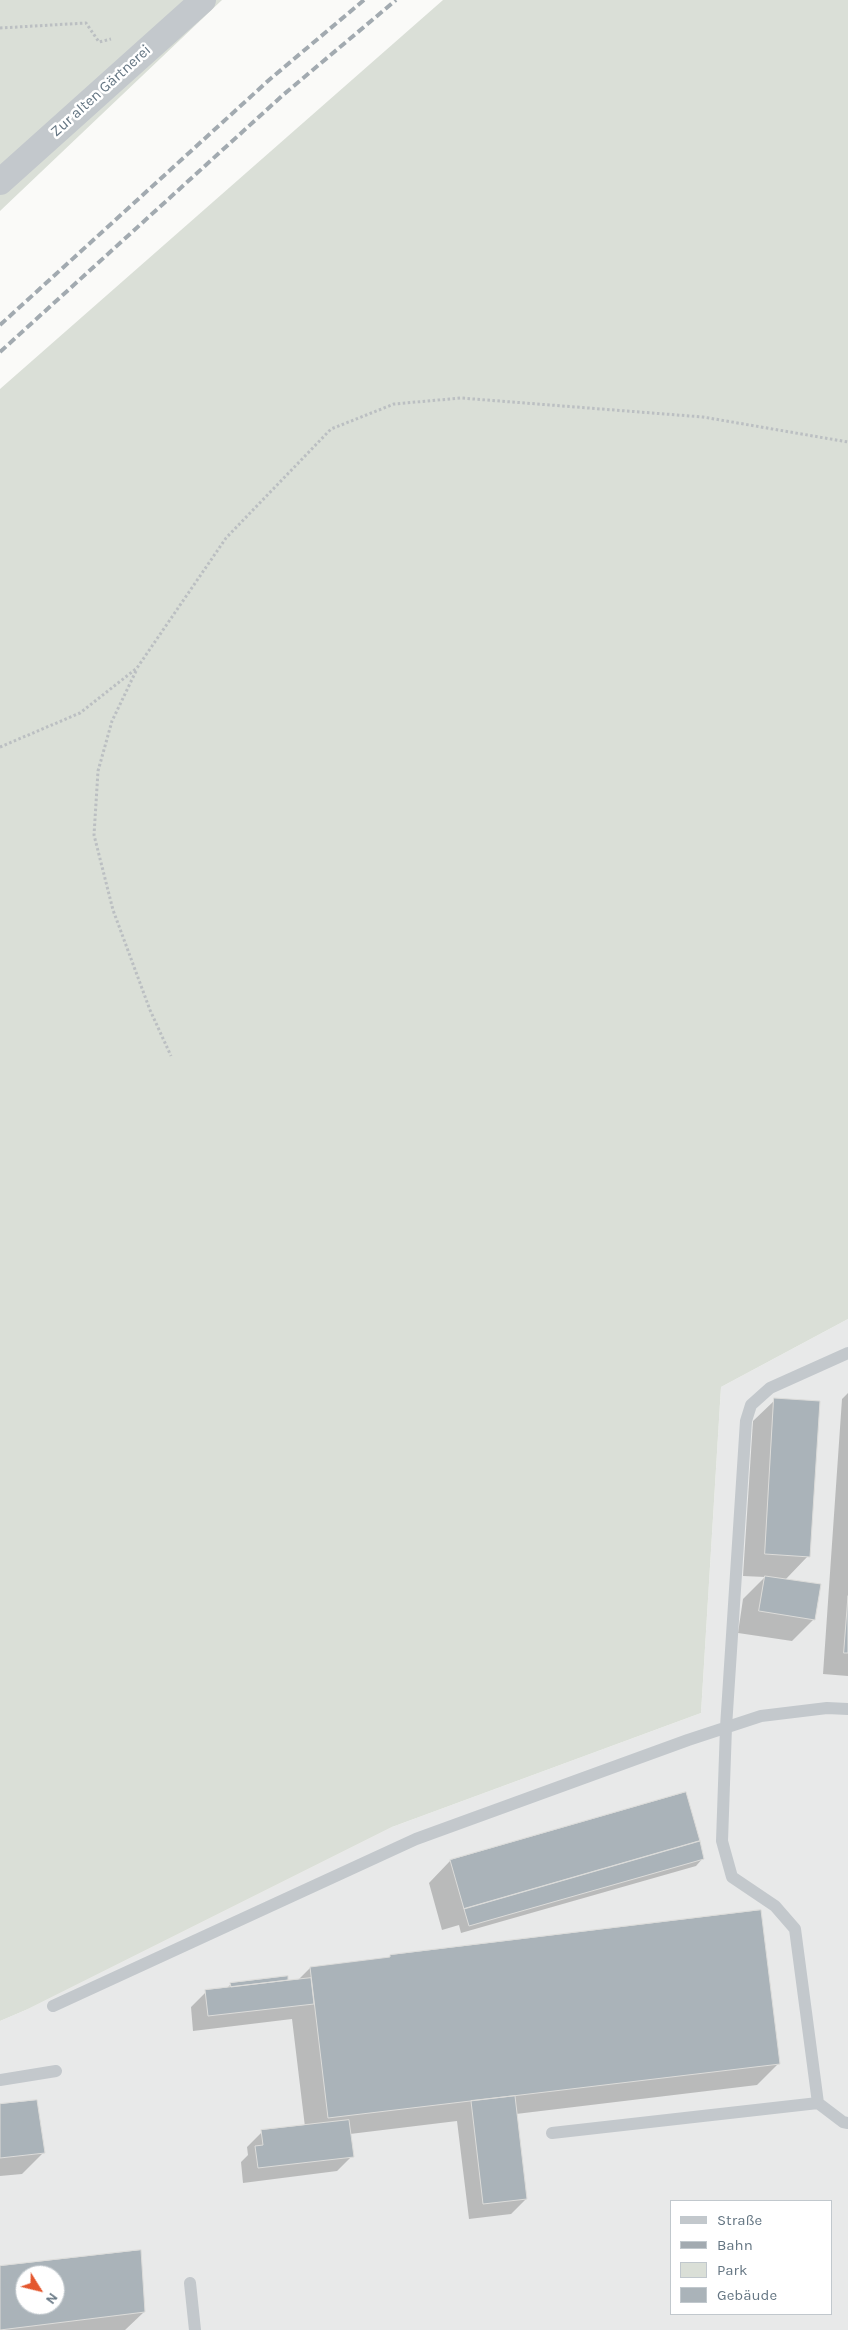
<!DOCTYPE html>
<meta charset="utf-8">
<style>
body{margin:0}
#map{position:relative;width:848px;height:2330px;overflow:hidden;background:#fafaf8;font-family:Karla,sans-serif}
canvas{display:block}
.legend{position:absolute;left:670px;top:2200px;width:162px;height:115px;box-sizing:border-box;background:#fff;border:1px solid #c1c8cd;margin:0;padding:6px 9px;list-style:none;font-size:15px;color:#657683}
.legend li{display:flex;align-items:center;gap:10px;height:25px}
.legend b{width:25px;border:1px solid #c1c8cd}
.north{position:absolute;left:15px;top:2265px;width:50px;height:50px;box-sizing:border-box;background:#fff;border:1px solid #c1c8cd;border-radius:50%;rotate:126deg;font-size:14px;font-weight:700;line-height:20px;text-align:center;color:#657683}
.north::after{content:'';display:block;margin:auto;width:18px;height:22px;background:#e4572e;clip-path:polygon(50% 0,100% 100%,50% 72%,0 100%)}
</style>
<div id="map">
<canvas width="848" height="2330"></canvas>
<ul class="legend">
<li><b style="height:6px;background:#c3c8cc"></b>Straße</li>
<li><b style="height:6px;background:#a2aab0"></b>Bahn</li>
<li><b style="height:14px;background:#dadfd7"></b>Park</li>
<li><b style="height:14px;background:#aab3b9"></b>Gebäude</li>
</ul>
<div class="north">N</div>
</div>
<script>
const context = document.querySelector('canvas').getContext('2d');
context.lineJoin = 'round';
function fill(path, color) { context.fillStyle = color; context.fill(path, 'evenodd'); }
function strokePath(path, color, width, dash) { context.strokeStyle = color; context.lineWidth = width; context.lineCap = dash ? 'butt' : 'round'; context.setLineDash(dash || []); context.stroke(path); }
function label(font, color, halo, rows, align = 'center') {
  context.font = font + ' Karla,sans-serif'; context.lineWidth = 5; context.setLineDash([]); context.textBaseline = 'middle'; context.strokeStyle = halo; context.fillStyle = color; for (const [text, x, y, turn = 0] of rows) {
    context.save(); context.translate(x, y); context.rotate((+turn || 0) * Math.PI / 180); context.textAlign = isNaN(turn) ? turn : align; if (halo) context.strokeText(text, 0, 0); context.fillText(text, 0, 0); context.restore();
  }
}
const built = new Path2D(`
 M 848,1319 L 848,2330 L 0,2330 L 0,2021 L 28,2009 L 392,1827 L 701,1713 L 721,1387 ZM 672,2201 L 832,2201 L 832,2314 L 672,2314 ZM 25,2275 L 55,2275 L 55,2305 L 25,2305 Z`);
const green = new Path2D(`
 M 0,0 L 222,0 L 0,211 Z
 M 443,0 L 848,0 L 848,1319 L 721,1387 L 701,1713 L 392,1827 L 28,2009 L 0,2021 L 0,389 Z`);
const shadow = new Path2D(`
 M 848,1393 L 848,1676 L 823,1674 L 842,1399 Z
 M 775,1400 L 808,1556 L 785,1580 L 814,1619 L 792,1641 L 738,1633 L 743,1599 L 765,1577 L 743,1576 L 753,1421 Z
 M 703,1858 L 696,1866 L 461,1933 L 459,1925 L 442,1930 L 429,1883 L 450,1861 Z
 M 390,1956 L 778,2064 L 757,2085 L 516,2114 L 526,2199 L 511,2214 L 469,2219 L 457,2121 L 350,2134 L 352,2156 L 337,2171 L 243,2183 L 241,2162 L 248,2155 L 247,2147 L 262,2132 L 305,2127 L 292,2019 L 193,2031 L 191,2007 L 206,1992 L 226,1989 L 231,1984 L 298,1980 L 310,1968 L 388,1959 Z
 M 0,2106 L 44,2152 L 22,2174 L 0,2176 Z
 M 139,2251 L 144,2312 L 125,2330 L 0,2330 L 0,2267 ZM 25,2275 L 55,2275 L 55,2305 L 25,2305 Z`);
const building = new Path2D(`
 M 774,1398 L 820,1401 L 810,1557 L 765,1554 Z
 M 765,1576 L 821,1584 L 815,1620 L 759,1611 Z
 M 848,1596 L 848,1653 L 844,1653 Z
 M 686,1792 L 700,1841 L 464,1909 L 450,1860 Z
 M 700,1841 L 704,1859 L 469,1926 L 464,1909 Z
 M 761,1910 L 780,2064 L 328,2118 L 310,1967 L 390,1957 L 390,1955 Z
 M 288,1976 L 288,1980 L 231,1987 L 230,1983 Z
 M 311,1978 L 314,2004 L 208,2016 L 205,1990 Z
 M 515,2096 L 527,2199 L 483,2204 L 471,2101 Z
 M 37,2100 L 45,2153 L 0,2158 L 0,2104 Z
 M 349,2120 L 354,2157 L 258,2168 L 255,2146 L 263,2145 L 261,2130 Z
 M 141,2250 L 145,2312 L 0,2330 L 0,2266 ZM 25,2275 L 55,2275 L 55,2305 L 25,2305 Z`);
const path = new Path2D(`
 M 0,28 L 86,23 L 99,42 L 111,39
 M 136,671 L 112,721 L 98,771 L 94,835 L 113,910 L 150,1010 L 171,1056
 M 0,747 L 80,713 L 137,668 L 226,538 L 331,429 L 394,404 L 461,398 L 703,417 L 848,442`);
const service = new Path2D(`
 M 848,1353 L 770,1388 L 751,1405 L 746,1421 L 726,1727 L 722,1841 L 732,1877 L 775,1906 L 795,1929 L 818,2103 L 843,2122 L 848,2123
 M 53,2006 L 416,1839 L 688,1740 L 761,1716 L 827,1708 L 848,1709
 M 0,2080 L 56,2071
 M 552,2133 L 818,2103
 M 190,2283 L 195,2330`);
const minor = new Path2D(`
 M 0,182 L 203,0`);
const rail = new Path2D(`
 M 0,325 L 269,80 L 364,0
 M 0,352 L 283,95 L 396,0`);
const streetNames = [
 ["Zur alten Gärtnerei",101,91,-42]
];
fill(built, '#e8e9e9');
fill(green, '#dadfd7');
fill(shadow, '#0003');
fill(building, '#aab3b9');
strokePath(building, '#dcdcda', 1);
strokePath(path, '#bbbfc2', 3, [2.5, 2.5]);
strokePath(service, '#c3c8cc', 12);
strokePath(minor, '#c3c8cc', 26);
strokePath(rail, '#a2aab0', 4, [8, 4]);
label('15px', '#657683', '#fff', streetNames);
</script>
